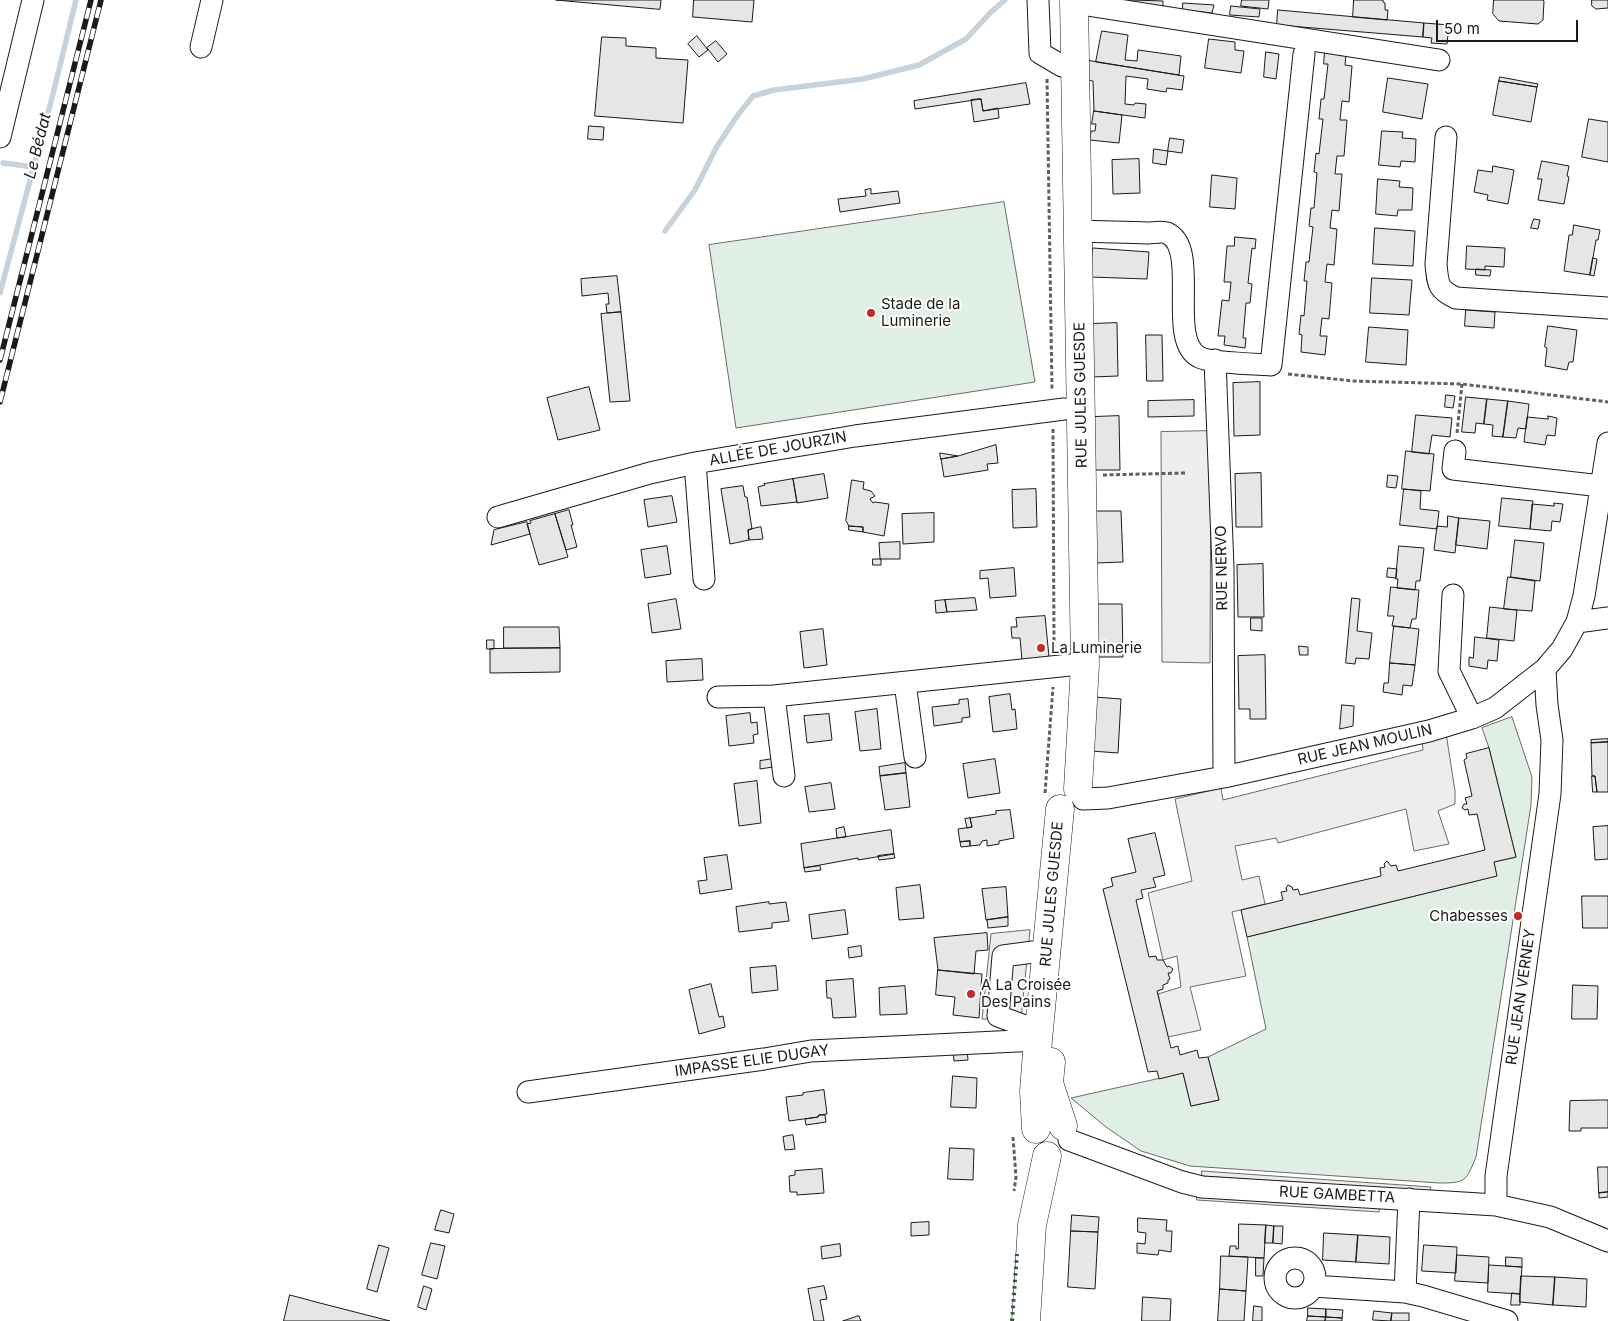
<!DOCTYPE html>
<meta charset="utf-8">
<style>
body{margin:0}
#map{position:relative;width:1608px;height:1321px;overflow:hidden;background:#fff;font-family:Inter,sans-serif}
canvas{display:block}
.scale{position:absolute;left:1436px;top:20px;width:142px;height:22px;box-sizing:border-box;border:2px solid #1a1a1a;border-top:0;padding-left:6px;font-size:15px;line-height:18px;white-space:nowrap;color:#1a1a1a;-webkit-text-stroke:4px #fff;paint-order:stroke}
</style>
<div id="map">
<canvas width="1608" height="1321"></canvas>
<div class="scale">50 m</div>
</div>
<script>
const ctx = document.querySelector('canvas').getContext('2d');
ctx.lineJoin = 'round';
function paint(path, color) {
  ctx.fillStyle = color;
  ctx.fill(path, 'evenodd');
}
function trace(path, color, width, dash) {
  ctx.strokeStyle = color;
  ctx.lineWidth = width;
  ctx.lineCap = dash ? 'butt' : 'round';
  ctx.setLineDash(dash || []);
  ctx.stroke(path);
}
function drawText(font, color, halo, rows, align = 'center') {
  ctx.font = font + ' Inter,sans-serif';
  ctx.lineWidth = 4;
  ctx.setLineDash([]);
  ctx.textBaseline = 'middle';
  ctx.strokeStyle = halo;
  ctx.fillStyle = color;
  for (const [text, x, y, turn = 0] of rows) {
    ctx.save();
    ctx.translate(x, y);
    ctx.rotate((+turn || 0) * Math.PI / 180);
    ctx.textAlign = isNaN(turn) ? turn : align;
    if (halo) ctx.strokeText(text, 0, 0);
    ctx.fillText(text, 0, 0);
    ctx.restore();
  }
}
const green = new Path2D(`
 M1004,202L1035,382L736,428L709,245Z
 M1512,717L1532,777L1531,805L1476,1157C1466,1181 1466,1183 1439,1183L1190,1166L1141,1151L1106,1127L1071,1098L1183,1073L1191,1106L1219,1100L1208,1057L1266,1029L1247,937L1496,876L1494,862L1516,857L1489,748L1482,728Z`);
paint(green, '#e0efe3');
trace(green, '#6a6a6a', 1);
const parking = new Path2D(`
 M1211,431L1210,663L1162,662L1161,432Z
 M1446,733L1455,791V804L1438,811L1449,844L1414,851L1406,809L1278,843L1276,838L1235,846L1242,880L1259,876L1265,904L1232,912L1246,976L1190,987L1201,1030L1168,1037L1158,994L1181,987L1177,956L1163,960L1148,893L1192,881L1175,799L1221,788L1223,800L1423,750L1422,739Z
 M1030,930L1021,1019H982L991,934Z
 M1202,1171L1431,1187L1430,1193L1202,1176Z
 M1197,1195L1380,1208L1379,1212L1197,1200Z`);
paint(parking, '#ededed');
trace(parking, '#6a6a6a', 1);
trace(new Path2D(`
 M3,163L34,167
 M665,231L695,190L716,148L737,116L753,96L774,90L863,79L919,65L966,39L990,13L1005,0
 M0,293L52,98L76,0`), '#c6d2dc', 5.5);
const building = new Path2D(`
 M556,0H661L660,9Z
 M694,0H754L752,22L693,17Z
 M1132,0L1163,1V10L1131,8Z
 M1242,0H1269L1268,9L1241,6Z
 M1354,0H1383V2L1385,3V10H1388L1387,20L1353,17Z
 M1494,0H1543L1544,1L1543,20L1538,24L1499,21L1493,14Z
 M1592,0H1608V8L1596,9L1592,6Z
 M1183,3L1214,5L1212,13L1183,10Z
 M1231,6L1260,9L1259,17L1230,15Z
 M1278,10L1424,23L1423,37L1277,25Z
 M1424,23L1449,25L1447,44L1431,43L1432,38L1423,37Z
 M1102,31L1128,35L1125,60L1137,61L1138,50L1181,56L1179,75L1096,62Z
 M697,36L708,50L699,57L688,44Z
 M602,37L626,38V46L656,48V58L688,60L683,123L595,116Z
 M1209,39L1235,42V50L1244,51L1241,73L1205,68Z
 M716,41L727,54L718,62L707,48Z
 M1325,51L1346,55L1345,65L1352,66L1349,102L1342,101L1340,120H1347L1344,156H1337L1335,174H1342L1339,211L1332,210L1330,228L1337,229L1334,265L1327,264L1325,282L1332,283L1329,319L1322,318L1320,336H1327L1325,355L1301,352L1302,335L1299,334L1301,315L1304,316L1307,281H1304L1306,262H1309L1313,227L1309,226L1311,208H1314L1317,173L1314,172L1316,153L1319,154L1323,119H1319L1321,99H1324L1328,64H1324Z
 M1266,52L1279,54L1276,79L1264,77Z
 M1086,60L1184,76L1182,90L1167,88L1166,92L1147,89L1148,79L1126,76L1125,104L1134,105L1135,103L1146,104L1145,118L1094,111L1093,81L1086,80Z
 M1500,77L1538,84L1537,87L1499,81Z
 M1388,78L1428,84L1422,119L1383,112Z
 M1499,81L1537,87L1531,122L1493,115Z
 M1026,83L1030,104L983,111L981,99L915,109L914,101Z
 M981,99L983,111L998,108L999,118L974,122L971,100Z
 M1094,111L1122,115L1119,143L1090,140L1091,131H1095L1096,124H1092Z
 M1589,119L1608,122V162L1582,157Z
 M589,126L604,127L603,140L588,139Z
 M1382,131L1403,132L1402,138L1416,139L1415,162L1401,161L1400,167L1379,165Z
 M1170,138L1184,140L1182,153L1168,151Z
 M1154,149L1168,151L1166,165L1153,163Z
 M1139,159L1140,193L1113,194L1112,160Z
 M1542,161L1569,166L1567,176L1569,177L1564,204L1538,200L1542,179H1538Z
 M1493,166L1514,170L1508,204L1487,200L1488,195L1474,192L1478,170L1492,172Z
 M1212,175L1237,178L1235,209L1210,207Z
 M1378,179L1400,181L1399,187L1413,188L1412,210H1398L1397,216L1376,214Z
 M871,189V194L898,191L900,203L840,212L838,199L866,196L865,190Z
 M1534,219L1540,220L1538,229L1531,228Z
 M1574,225L1600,230L1598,240H1596L1590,275L1564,271L1569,235H1572Z
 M1375,228L1415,231L1413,266L1373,264Z
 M1235,237L1256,239L1255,249L1252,248L1248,283L1252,284L1250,303H1246L1243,338H1246L1245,348L1224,345L1225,336H1218L1222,300L1229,301L1231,282H1224L1227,246H1234Z
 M1467,246L1505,248L1504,267L1485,266V270L1466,269Z
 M1093,248L1149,252L1147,279L1090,277Z
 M1593,258L1597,259L1594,276L1590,275Z
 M1476,269L1491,270L1490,276L1476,275Z
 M617,276L621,312L607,313L606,304H609L608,293L582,296L581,279Z
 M1372,278L1412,280L1409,315L1370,313Z
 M1466,310L1495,312L1494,328L1465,326Z
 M621,312L630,401L610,402L601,314Z
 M1117,323L1118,376L1092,377L1091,324Z
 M1548,326L1577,330L1573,362H1569L1567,370L1545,366L1547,348L1545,347Z
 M1369,327L1408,330L1406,365L1366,362Z
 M1146,335H1162L1163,381H1147Z
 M1260,382V435L1234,436L1233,383Z
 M589,387L600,430L558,440L547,398Z
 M1446,395L1455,396L1453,408L1445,407Z
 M1466,397L1487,399L1484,424L1476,423L1475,433L1462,432Z
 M1487,399L1508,401L1503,437L1492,436L1493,425L1484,424Z
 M1194,400V416L1148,417V401Z
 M1508,401L1529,404L1526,429L1518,428L1516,438L1503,437Z
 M1416,415L1452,418L1450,437L1432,435L1429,454L1412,452Z
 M1119,416L1120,470H1094L1093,417Z
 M1548,416L1557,418L1555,436L1547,435L1545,445L1524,442L1527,417L1548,419Z
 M996,445L998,463L987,464L988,470L944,477L941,459L958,456Z
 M1406,451L1434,454L1430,491L1402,489Z
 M940,453L958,456L941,459Z
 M1261,473L1262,527H1236L1235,474Z
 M824,474L828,498L797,503L793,479Z
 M1388,475L1398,476L1396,488L1387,487Z
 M793,479L797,502L761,506L758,487L765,485L764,484Z
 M852,480L864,482L863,489L871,491L875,496L870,499L873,503L875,502L889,504L884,536L863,532V527L849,526L846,521Z
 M743,486L745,497H747L752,529L748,530L749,540L730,544L721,489Z
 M1036,489L1037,527L1013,528L1012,490Z
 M1404,489L1421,491L1420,509L1439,511L1437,529L1400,525Z
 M672,496L677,522L648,527L644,500Z
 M1502,498L1533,501L1530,529L1499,526Z
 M1554,503L1563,504L1560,522L1552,521L1551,531L1530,529L1532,504L1554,506Z
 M569,510L573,525H571L577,547L566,550L555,514Z
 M1095,511H1121L1123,562L1096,563Z
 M934,513V542L903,544L902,514Z
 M555,514L568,557L539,565L527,524L531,523L530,521Z
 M1448,516L1459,518L1455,553L1434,550L1437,526L1447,527Z
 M1459,518L1490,521L1487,549L1456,545Z
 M527,522L530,534L491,545L494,530Z
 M849,526L863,527V532L849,530Z
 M761,527L763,539L749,540L748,530Z
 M1515,540L1544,543L1540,581L1511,577Z
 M900,542V559H880L879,543Z
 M667,546L671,574L645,578L641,550Z
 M1399,546L1424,548L1420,581H1416L1415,590L1397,588L1398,579H1396Z
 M873,559H881V565H873Z
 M1263,564L1264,617H1238L1237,565Z
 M1014,568L1016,596L990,598L988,578L980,579V571Z
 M1388,568L1397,569L1396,578L1387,577Z
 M1508,577L1535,581L1532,611L1504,609Z
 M1391,587L1419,590L1416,619H1412L1410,628L1392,626L1394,616H1388Z
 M975,598L977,610L947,612L945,600Z
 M1352,598L1360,599L1357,631L1372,633L1369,659L1356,658L1355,664L1346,663Z
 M676,599L681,629L652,633L648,604Z
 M945,600L947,612L936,613L935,601Z
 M1096,604H1122L1123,657H1096Z
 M1490,607L1517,610L1514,641L1487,638Z
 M1045,616L1049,657L1022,660L1020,638H1012L1011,627H1017L1016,618Z
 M1251,618H1262V631L1251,630Z
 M1394,626L1419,629L1415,665L1390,663Z
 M504,627H559L560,648H504Z
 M823,629L827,665L804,668L800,632Z
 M1475,637L1499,640L1497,661L1488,660L1487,669L1469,666V657L1473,658Z
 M487,640H494V649H487Z
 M1299,646L1308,647V655H1300Z
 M560,648V672L490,673V649Z
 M1265,655L1266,719H1250V709H1239L1238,656Z
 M702,659L703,680L667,682L666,661Z
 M1390,663L1415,665L1412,686L1403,685L1402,695L1383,692L1384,683H1388Z
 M1010,694L1012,710L1015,709L1017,729L993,732L989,697Z
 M1095,697L1121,699L1118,753L1091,751Z
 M968,699L970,717L962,718V722L934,726L932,707L959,704V700Z
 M1342,705L1354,706L1353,726L1340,729Z
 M877,709L881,749L860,751L855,712Z
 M750,713L751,723L757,722L758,734L753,735L754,743L729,746L726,716Z
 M829,714L832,740L807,743L804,716Z
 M1608,739V742L1591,743V740Z
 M1608,742V792H1597L1595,776H1592L1591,743Z
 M1489,748L1516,857L1494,862L1497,876L1247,937L1241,910L1283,900L1281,892L1287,891L1286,888L1288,885L1292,887L1293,890L1298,889L1300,895L1381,876L1380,868L1385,867L1384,864L1387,861L1391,866L1396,865L1398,871L1485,850L1477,814L1469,815L1468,809L1465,810L1462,808L1464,804H1467L1465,798L1472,796L1464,760L1467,758L1466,754Z
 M773,759V767L760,769V761Z
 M995,759L1000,793L968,798L963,764Z
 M905,763L906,773L880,776L879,767Z
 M906,773L910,807L885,810L880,776Z
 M1592,776H1595L1597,792H1593Z
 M757,781L761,823L739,826L734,784Z
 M831,783L835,809L809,812L805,787Z
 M1010,810L1014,838L999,841V844L987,846V840L982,841L980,845L970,846V841L960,842L958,829L972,827L970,818L996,814V811Z
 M970,818L972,827L967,828L965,819Z
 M1608,826V859L1595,860L1593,827Z
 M844,827L846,837L837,838L836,829Z
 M891,830L894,854L858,860V858L804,868L801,844Z
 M1155,833L1165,875L1153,878L1156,887L1141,890L1143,898L1136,900L1149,957L1156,956L1157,960H1163L1167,967L1169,966L1173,969L1171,973H1168L1170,979L1168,980V983L1163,985V989L1157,991L1171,1048L1178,1046L1180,1055L1197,1050L1199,1058L1208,1057L1219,1100L1191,1106L1183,1073L1159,1079L1157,1071L1148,1072L1103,889L1113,886L1111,878L1136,872L1128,839Z
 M970,841V846L961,847L960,842Z
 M894,854L895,858L879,860L878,856Z
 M727,855L732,889L700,894L698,881L707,880L704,858Z
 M820,866L821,870L805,872L804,868Z
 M920,885L924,918L899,920L896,888Z
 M1006,887L1008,917L986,920L982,889Z
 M1582,896H1608V928H1583Z
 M769,902V904L786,902L789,921L772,923V928L739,932L736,907Z
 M845,910L848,934L812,939L809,915Z
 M1008,917V926L988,928L987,920Z
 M987,933L988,950L976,951L974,974L938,970L934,938Z
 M861,946L862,956L849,958L848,948Z
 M776,966L778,990L752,993L750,968Z
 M938,970L982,974L979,1018L953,1015L955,997L936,995Z
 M853,979L856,1017L833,1018L831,998H827L826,981Z
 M711,984L719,1017L723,1016L725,1027L699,1034L689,990Z
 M1573,985L1598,986L1597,1019H1572Z
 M905,986L907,1014L880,1015L879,988Z
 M967,1049L968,1060L954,1061L953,1051Z
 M953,1076L977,1078L976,1108L951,1107Z
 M824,1090L827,1114L819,1115L818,1117L789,1121L786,1097L803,1095V1093Z
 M1601,1100H1608V1128H1581V1131H1569L1570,1101Z
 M819,1115H825L826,1122L806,1125L805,1119L818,1117Z
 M793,1135L795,1149L785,1150L783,1137Z
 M950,1148L974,1149L973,1180L948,1179Z
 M1598,1167H1608V1192L1599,1193Z
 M822,1169L824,1193L797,1195V1192H790L789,1176L795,1175V1171Z
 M1608,1192V1197L1599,1198V1193Z
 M441,1210L454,1214L449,1233L435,1230Z
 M1072,1215L1099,1217L1098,1232L1071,1231Z
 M1138,1218L1167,1220L1166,1231H1172L1171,1252L1159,1250L1158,1255L1137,1253V1243L1145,1244L1146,1233L1138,1232Z
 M929,1222V1235L911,1236V1223Z
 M1239,1224L1266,1225L1264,1258L1229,1256L1230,1246H1236V1249H1238Z
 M1266,1225L1274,1226L1273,1243H1265Z
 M1274,1226H1283L1282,1244L1273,1243Z
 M1071,1231L1098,1232L1095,1289L1068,1287Z
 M1324,1233L1358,1235L1356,1262L1323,1260Z
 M1358,1235L1390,1237L1389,1264L1356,1262Z
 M431,1243L445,1246L437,1279L422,1275Z
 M840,1244L841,1256L822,1259L821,1247Z
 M379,1245L389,1248L377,1292L367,1289Z
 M1424,1245L1457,1247L1456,1273L1422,1271Z
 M1457,1255L1489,1257L1488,1283L1455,1281Z
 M1221,1256L1248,1257L1246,1291L1220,1289Z
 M1506,1257L1522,1258V1267L1506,1266Z
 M1256,1258H1264L1263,1276H1256Z
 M1489,1265L1522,1267L1520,1294L1488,1292Z
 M1521,1276L1555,1277L1553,1305L1520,1302Z
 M1555,1277L1587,1279L1586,1307L1553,1305Z
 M424,1286L432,1289L426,1310L418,1307Z
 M824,1286L827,1299L820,1300L824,1321H814L808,1289Z
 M1220,1289L1246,1291L1244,1321H1218Z
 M1512,1293L1520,1294V1305H1511Z
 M290,1295L316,1302L390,1321H284Z
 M1143,1297L1171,1299L1170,1321H1142Z
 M1254,1306L1262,1307V1321H1253Z
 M1308,1308L1326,1309V1317L1308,1316Z
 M1326,1309L1343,1310L1342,1318L1326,1317Z
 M1374,1311L1392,1313L1391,1321L1373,1320Z
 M1392,1313H1409V1321H1391Z
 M859,1316L861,1321H843Z
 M1308,1316L1326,1317L1325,1321H1307Z
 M1326,1317L1342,1318V1321H1325Z`);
paint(building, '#e6e6e6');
trace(building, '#1a1a1a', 1);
const minor = new Path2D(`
 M1038,0L1040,53L1062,66
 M1074,3L1439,60
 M201,47L212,0
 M0,137L33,0
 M1446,137L1436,264C1438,284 1437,289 1456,298L1608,308
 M1079,231C1102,232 1125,232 1148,233C1153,233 1162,231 1167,233C1201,248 1166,340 1199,357C1209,363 1257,364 1271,365L1304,54
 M1215,360L1223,568L1224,777
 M1455,451L1453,469L1601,486
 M695,463L704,579
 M498,517L650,473L695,463L855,436L1064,409
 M1453,595L1449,671L1472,718
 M1577,622L1608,618
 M905,683L915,757
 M774,696L784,776
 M718,697L774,696L1070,665
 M1083,799L1108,798L1224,777L1429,731L1472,718L1495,708L1545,669L1562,649L1577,622L1584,596L1608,443
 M1039,1027L1025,1026L998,1016L1003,956L1033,952H1047
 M528,1092L764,1059L811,1051L1038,1040
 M1069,1140L1182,1182L1202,1187L1496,1205L1550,1217L1608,1241
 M1409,1199L1405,1292L1423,1296L1507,1321
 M1496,1205V1176L1550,794L1552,740L1547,705L1545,669
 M1275 1278a20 20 0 1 1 40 0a20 20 0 1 1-40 0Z
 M1313,1286L1405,1292`);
const major = new Path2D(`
 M1074,0L1085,665L1078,789
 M1051,1062L1049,1083L1063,1126
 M1036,1129L1034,1091L1038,1040L1060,809
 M1026,1321L1032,1225L1047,1156`);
trace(minor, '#1a1a1a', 23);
trace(major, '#1a1a1a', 29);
trace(new Path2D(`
 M1047,79L1052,390
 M1288,374L1353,381L1462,384L1608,402
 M1053,429L1054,648
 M1457,433L1462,384
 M1103,475L1185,473
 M1045,793L1053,687
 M1013,1137L1016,1177L1014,1191`), '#5f5f5f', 3, [4, 2.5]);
trace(minor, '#fff', 21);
trace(major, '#fff', 28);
const rail = new Path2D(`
 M0,360L91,0
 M0,402L101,0`);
trace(rail, '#1a1a1a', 5.5);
trace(rail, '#fff', 4, [11]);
trace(new Path2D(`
 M1012,1321L1017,1254`), '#2b5a34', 4, [2.5, 4]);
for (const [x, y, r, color] of [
 [871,313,5,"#c62828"],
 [1041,648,5,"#c62828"],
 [1518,916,5,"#c62828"],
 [971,994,5,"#c62828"]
]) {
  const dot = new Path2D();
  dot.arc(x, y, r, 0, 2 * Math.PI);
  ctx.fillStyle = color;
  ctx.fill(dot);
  trace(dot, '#fff', 2);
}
drawText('15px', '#1a1a1a', '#fff', [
 ["Stade de la",881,304],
 ["Luminerie",881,321],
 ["La Luminerie",1051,648],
 ["Chabesses",1508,916,"right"],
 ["A La Croisée",981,985],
 ["Des Pains",981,1002]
], 'left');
drawText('15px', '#1a1a1a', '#fff', [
 ["RUE JULES GUESDE",1081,395,-91],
 ["ALLÉE DE JOURZIN",778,449,-10],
 ["RUE NERVO",1222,568,-91],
 ["RUE JEAN MOULIN",1365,745,-13],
 ["RUE JULES GUESDE",1052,894,-85],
 ["RUE JEAN VERNEY",1521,997,-82],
 ["IMPASSE ELIE DUGAY",752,1061,-8],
 ["RUE GAMBETTA",1337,1195,3]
]);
drawText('italic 16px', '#1a1a1a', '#fff', [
 ["Le Bédat",38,146,-76]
]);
</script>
